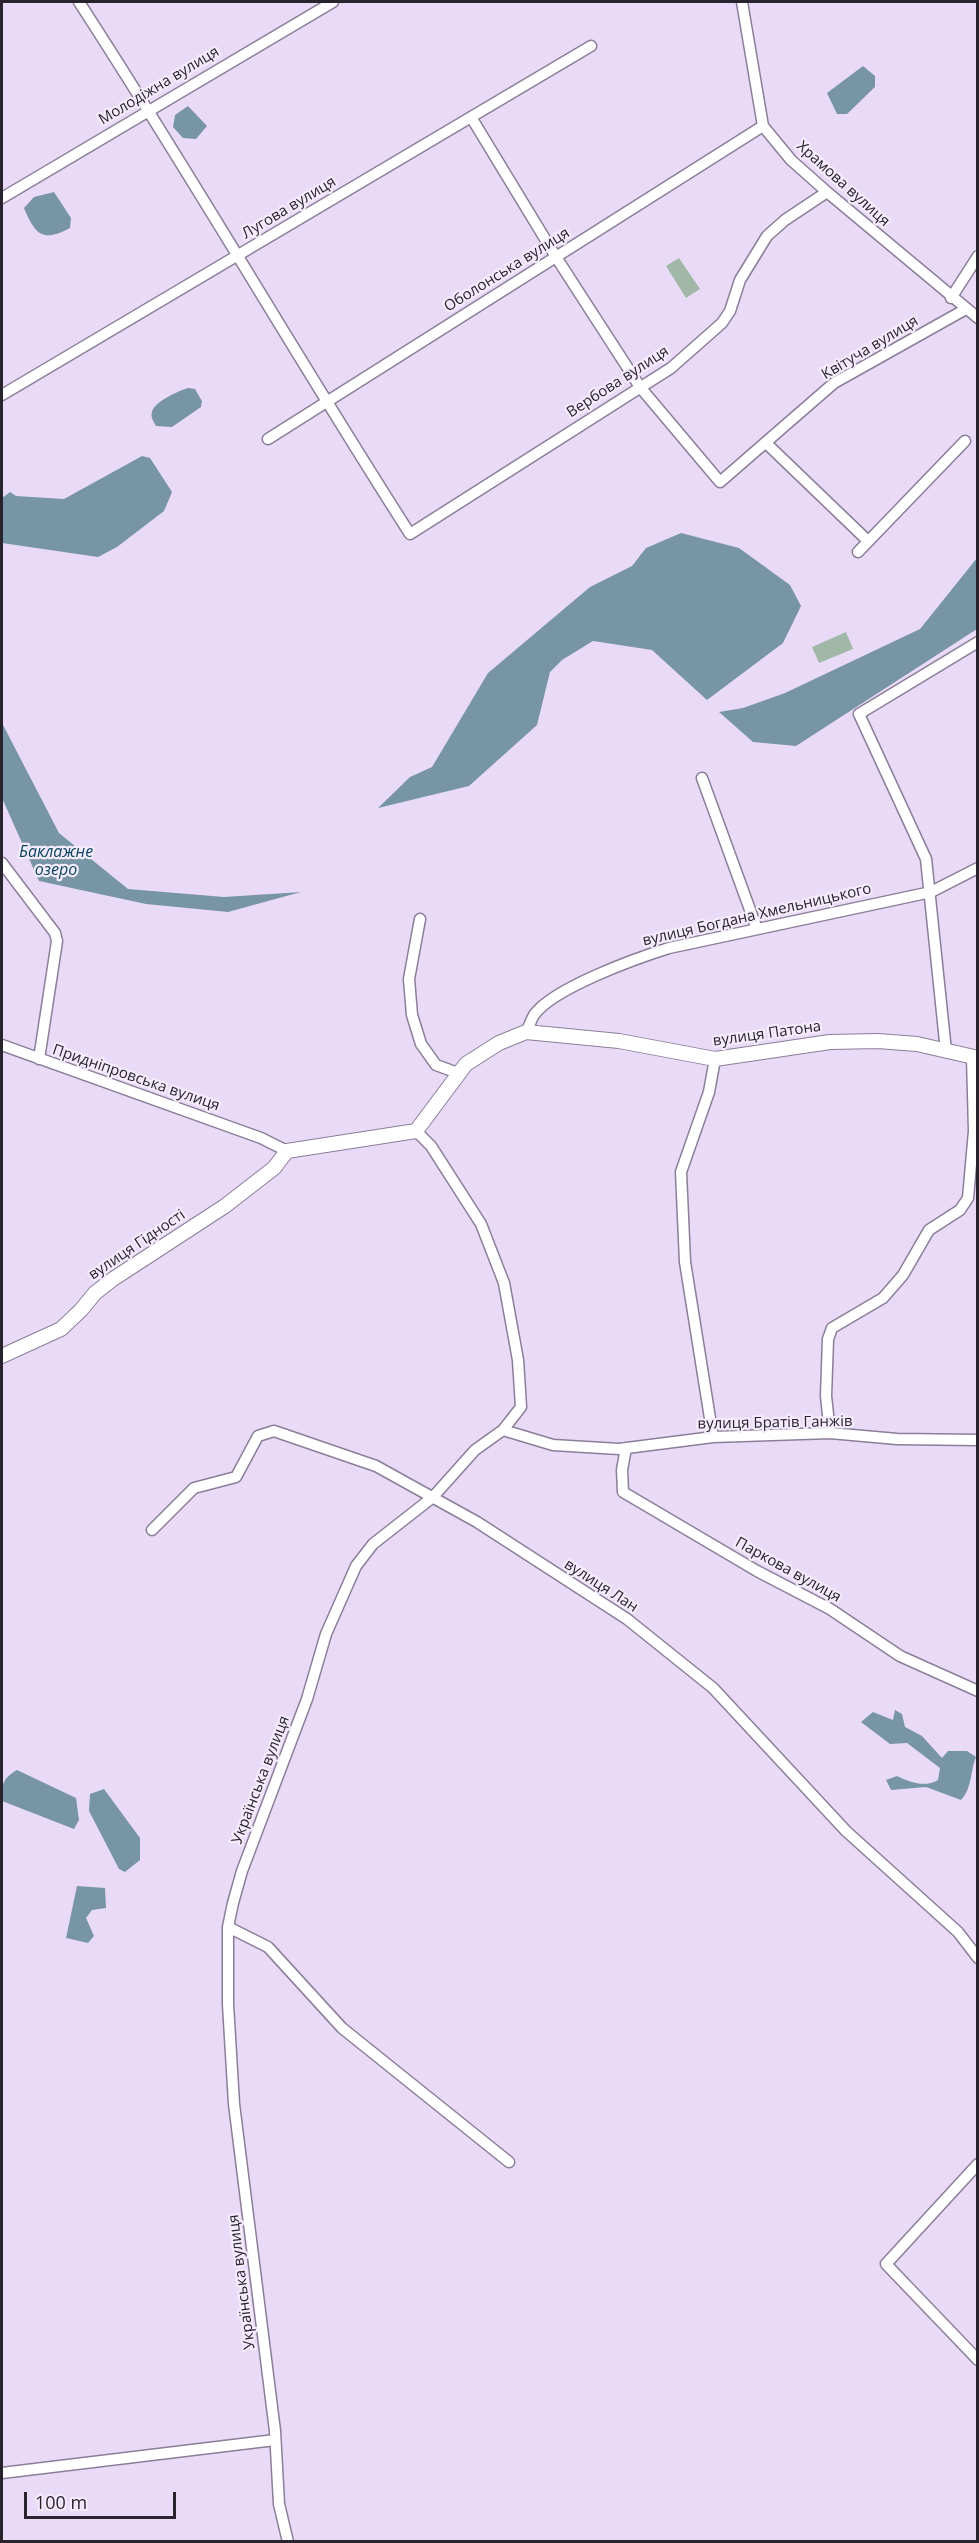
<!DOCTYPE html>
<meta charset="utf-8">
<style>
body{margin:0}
#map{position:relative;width:979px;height:2543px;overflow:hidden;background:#e9dbf8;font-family:"Open Sans",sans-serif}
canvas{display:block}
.frame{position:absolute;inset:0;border:3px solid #29232e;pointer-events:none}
.scale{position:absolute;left:24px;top:2492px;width:152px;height:27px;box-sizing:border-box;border:3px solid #29232e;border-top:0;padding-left:8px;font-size:18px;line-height:21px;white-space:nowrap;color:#29232e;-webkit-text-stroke:4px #f4ebfd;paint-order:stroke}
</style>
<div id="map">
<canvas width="979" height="2543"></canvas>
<div class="frame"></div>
<div class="scale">100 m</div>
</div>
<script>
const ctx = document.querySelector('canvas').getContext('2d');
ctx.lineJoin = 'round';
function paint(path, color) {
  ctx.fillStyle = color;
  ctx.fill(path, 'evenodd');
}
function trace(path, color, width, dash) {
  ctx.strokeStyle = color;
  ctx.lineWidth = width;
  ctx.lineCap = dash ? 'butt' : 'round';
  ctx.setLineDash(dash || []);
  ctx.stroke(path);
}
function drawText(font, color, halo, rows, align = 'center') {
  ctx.font = font + ' "Open Sans",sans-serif';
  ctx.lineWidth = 4.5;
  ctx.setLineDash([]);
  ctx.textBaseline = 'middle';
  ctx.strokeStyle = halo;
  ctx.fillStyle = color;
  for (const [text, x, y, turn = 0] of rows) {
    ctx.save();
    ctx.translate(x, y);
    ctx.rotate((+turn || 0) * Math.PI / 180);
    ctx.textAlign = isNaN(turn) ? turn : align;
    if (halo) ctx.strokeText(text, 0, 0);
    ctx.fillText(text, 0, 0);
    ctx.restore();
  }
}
paint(new Path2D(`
 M679,258L700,289L686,298L666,266Z
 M846,632L853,649L819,663L812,647Z`), '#a1b7a7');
paint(new Path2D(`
 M863,66L875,76V87L847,114H837L827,93Z
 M188,106L207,126L196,139L183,138L173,127L175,115Z
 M54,192L71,218L70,228C42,243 35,234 24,208L34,197Z
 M188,388L195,389L202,401L201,407L172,427L156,426C154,422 150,417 152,412C154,402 178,391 188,388Z
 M142,456L150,458L172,492L164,511L117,547L98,557L2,543V498L10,492L16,496L64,499Z
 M681,533L739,548L790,585L801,606L783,643L707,700L652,650L593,641L562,660L550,672L537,725L469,786L378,808L410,777L432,767L488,673L590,587L632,566L646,548Z
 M977,558V629L796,746L753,742L719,712L743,708L785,693L920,629Z
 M2,723L59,833L128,889L224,897L301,892L228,912L146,904L39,881L2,798Z
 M895,1710L902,1714L905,1727L922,1736L942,1758L948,1751H967L976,1757C970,1772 972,1789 961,1800L926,1787L891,1790L886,1780L897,1776C910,1782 925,1788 938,1780L940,1768L907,1743L890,1744L861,1722L873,1712L893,1720Z
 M17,1770L76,1798L79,1820L74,1829L2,1801C1,1785 3,1778 17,1770Z
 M104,1789L140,1838V1860L125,1872L119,1869L89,1811L90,1794Z
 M77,1886L105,1888L106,1908L92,1910L86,1918L94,1936L88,1943L66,1938Z`), '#7895a6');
const minor = new Path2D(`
 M79,2C193,177 297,358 410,534L671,368L722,323L730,311L740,280L767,236L785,220L827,192
 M742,2L763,126L791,160L827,192L978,318
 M471,117L556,257L640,387L720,482L834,383L966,309
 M2,198L333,2
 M951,298L978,256
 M2,395L591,46
 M268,439L763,126
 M766,443L868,541
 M858,552L965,441
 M702,778L757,929
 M2,863L55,933L57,941L39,1059
 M420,919L409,979L412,1015L421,1044L436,1065L458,1073
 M526,1032C529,1027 531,1020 534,1015C553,988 637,958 669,948L931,892L978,868
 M2,1045L261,1138L287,1151
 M946,1051L926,859L859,714L978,642
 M503,1430L553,1445L619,1449L713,1437L830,1433L897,1439L978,1440
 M830,1433L826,1396L828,1339L832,1328L883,1298L903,1275L929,1230L960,1210L968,1198L974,1131L972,1057
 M713,1437L685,1262L681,1172L709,1092L715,1059
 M626,1448L622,1470L623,1492L757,1571L830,1609L900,1656L978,1691
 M152,1530L194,1488L236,1477L258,1436L274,1431L376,1466L477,1522L627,1619L713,1688L846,1831L958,1932L978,1958
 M228,1927L268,1947L342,2028L509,2162
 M978,2164L886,2264L978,2360
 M2,2473L275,2440
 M288,2542L279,2504L275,2431L234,2104L228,2004V1927L233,1903L242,1871L307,1699L326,1634L356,1566L373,1544L433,1497L475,1450L503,1430L521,1407L518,1360L504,1283L481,1224L431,1146L416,1131`);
const tertiary = new Path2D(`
 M2,1356L61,1329L81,1310L95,1293L113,1279L225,1206L274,1168L287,1151L416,1131L466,1064L499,1043L526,1032L619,1041L715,1059L830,1042L878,1041L917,1044L978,1058`);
trace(minor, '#8b7e98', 13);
trace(tertiary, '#8b7e98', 16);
trace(minor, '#fff', 10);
trace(tertiary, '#fff', 14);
drawText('15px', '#29232e', '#f4ebfd', [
 ["Молодіжна вулиця",159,86,-31],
 ["Храмова вулиця",843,184,42],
 ["Лугова вулиця",289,208,-31],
 ["Оболонська вулиця",507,270,-32],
 ["Квітуча вулиця",870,348,-31],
 ["Вербова вулиця",618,382,-33],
 ["вулиця Богдана Хмельницького",757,915,-13],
 ["вулиця Патона",767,1034,-8],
 ["Придніпровська вулиця",136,1078,19],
 ["вулиця Гідності",137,1245,-34],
 ["вулиця Братів Ганжів",775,1423,-1],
 ["Паркова вулиця",788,1570,29],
 ["вулиця Лан",601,1586,33],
 ["Українська вулиця",261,1780,-69],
 ["Українська вулиця",242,2282,-97]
]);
drawText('italic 16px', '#08455e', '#f4ebfd', [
 ["Баклажне",56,852],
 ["озеро",56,870]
]);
</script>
